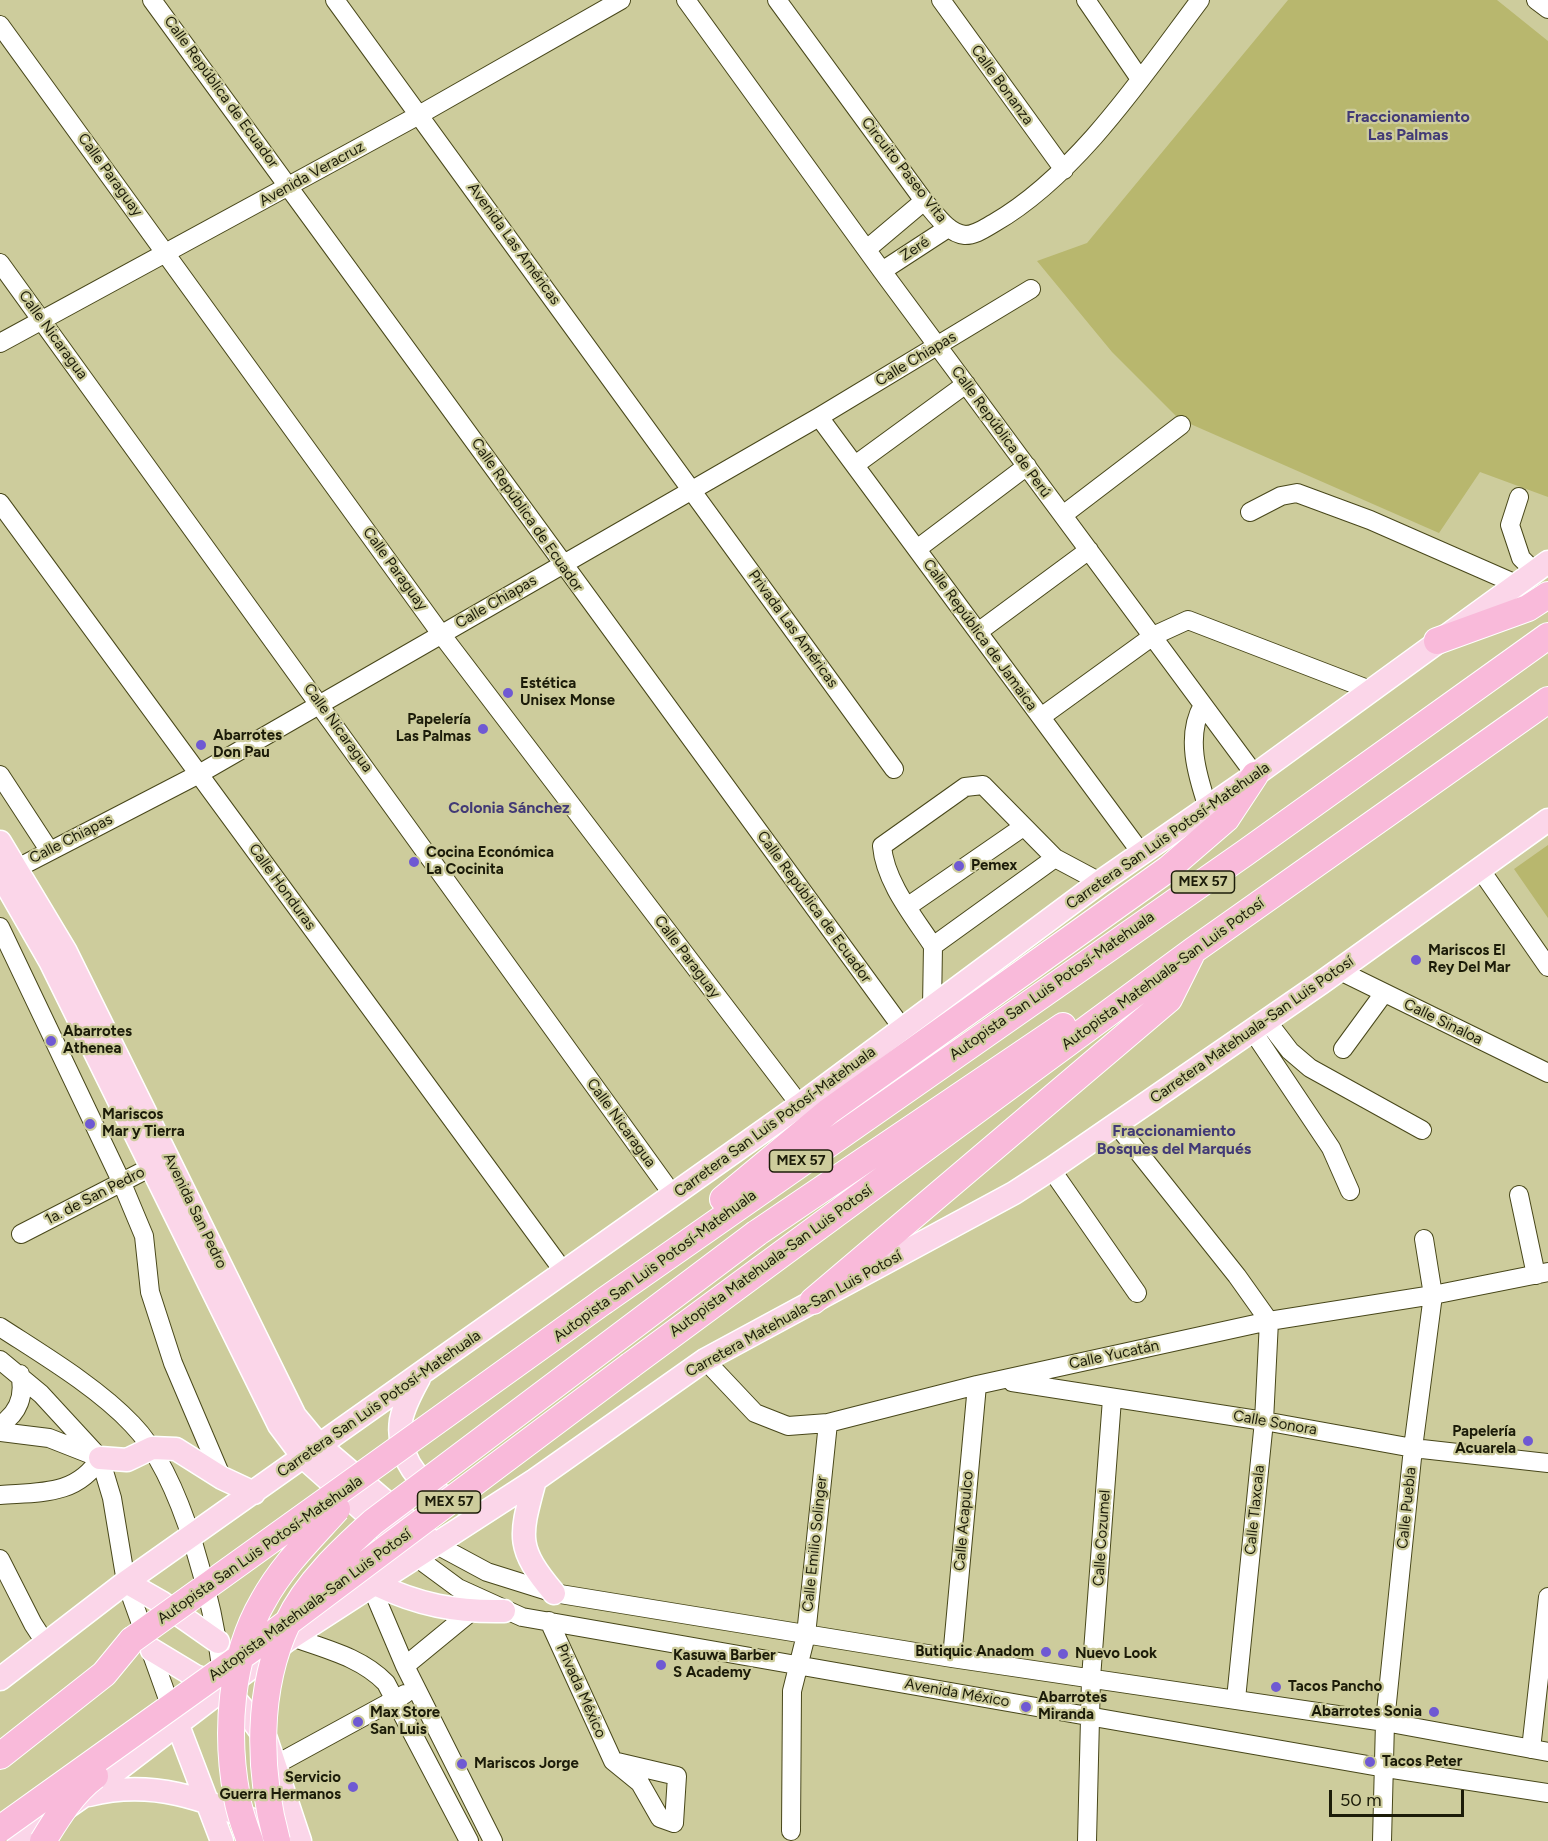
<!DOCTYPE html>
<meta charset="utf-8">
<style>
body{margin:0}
#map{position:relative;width:1548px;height:1841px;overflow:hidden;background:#cdcc9c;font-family:Figtree,sans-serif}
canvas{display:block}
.scale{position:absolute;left:1329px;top:1790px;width:135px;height:27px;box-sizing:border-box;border:3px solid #1c1c09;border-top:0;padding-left:8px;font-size:18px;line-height:21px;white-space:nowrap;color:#1c1c09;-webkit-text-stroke:4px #cdcc9c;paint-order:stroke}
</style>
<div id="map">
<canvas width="1548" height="1841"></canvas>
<div class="scale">50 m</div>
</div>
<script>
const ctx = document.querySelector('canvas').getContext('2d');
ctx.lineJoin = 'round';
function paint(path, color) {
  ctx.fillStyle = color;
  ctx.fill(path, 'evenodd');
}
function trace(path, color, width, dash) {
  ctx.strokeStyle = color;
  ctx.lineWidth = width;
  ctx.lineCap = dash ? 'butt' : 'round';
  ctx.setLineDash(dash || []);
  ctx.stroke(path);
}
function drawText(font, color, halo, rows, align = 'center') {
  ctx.font = font + ' Figtree,sans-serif';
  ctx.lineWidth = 4.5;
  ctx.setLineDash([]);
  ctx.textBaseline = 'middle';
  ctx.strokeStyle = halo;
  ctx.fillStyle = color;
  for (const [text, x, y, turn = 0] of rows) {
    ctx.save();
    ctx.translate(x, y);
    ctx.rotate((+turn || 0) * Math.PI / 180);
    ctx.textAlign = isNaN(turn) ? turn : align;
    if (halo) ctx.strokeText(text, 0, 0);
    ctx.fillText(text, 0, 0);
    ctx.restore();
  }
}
paint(new Path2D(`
 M1288,0H1497L1548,41V497L1480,472L1439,533L1179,419L1112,352L1037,261L1087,243Z
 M1548,845V918L1514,869Z`), '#b8b76e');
const minor = new Path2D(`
 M152,0L903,1029
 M335,0L894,769
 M686,0L882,271L1255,775
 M777,0L924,201C935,213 947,233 965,235C976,235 985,228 994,223C1077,175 1143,76 1200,0
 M941,0L1064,170
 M1086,0L1140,79
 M1536,0L1548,9
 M0,25L441,634L800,1105
 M867,249L924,201
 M0,263L673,1195
 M882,271L948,228
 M0,343L419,115L621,0
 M819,417L1142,854
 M855,465L966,384
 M1519,497L1510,525L1521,558L1534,571
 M0,503L564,1272
 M1250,512L1281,496L1297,493L1370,520L1516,584
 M1063,515L1181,425
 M917,549L1027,466
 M978,632L1089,550
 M1203,705C1185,736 1197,775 1208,808
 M1041,717L1153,636L1188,620L1370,690
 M0,775L49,850
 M1480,869L1548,967
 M4,875L199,774L819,417L1031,289
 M907,907L1023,827
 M0,927L121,1181L144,1236L150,1292L173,1363L222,1478
 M933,946C914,917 885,882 882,846L965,787L983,785L1055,858
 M1338,970L1548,1073
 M932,1007L933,946L1055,858L1100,882
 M1267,1021L1290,1051L1310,1068L1422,1130
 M1252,1030L1331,1148L1350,1191
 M1343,1049L1384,993
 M1116,1124L1237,1276L1269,1321L1264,1421L1236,1699
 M1051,1169L1137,1293
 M1519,1195L1536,1275
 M21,1234L163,1161
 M0,1327C43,1355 97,1387 132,1424C184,1477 214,1607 223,1680
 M0,1360L41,1394L100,1458L112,1498L126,1582L174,1716
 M705,1360L755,1413L788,1426L828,1423L977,1385L1269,1321L1433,1295L1548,1272
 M1012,1382L1264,1421L1413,1448L1548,1463
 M0,1425C19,1413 25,1395 20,1374
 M0,1432L49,1438L100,1458C77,1496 39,1492 0,1495
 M435,1544L487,1572L554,1593L952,1658L1385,1722L1548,1752
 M416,1557L458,1588L522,1617L1385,1768L1548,1793
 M0,1559L33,1624L46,1644
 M371,1586L405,1666L493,1841
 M549,1621L613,1761L640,1783L660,1818L674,1823L677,1776L613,1761
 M292,1637C325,1649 361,1657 386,1683L469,1841
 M952,1658L977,1385
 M405,1666L472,1611
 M1531,1749L1548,1597
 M275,1765L405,1694
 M791,1831L792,1691L806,1635L828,1423
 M1087,1841L1091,1678L1112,1399
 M1382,1841L1385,1722L1413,1448L1433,1295L1424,1239`);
const major = new Path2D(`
 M0,842L66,952L295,1416L319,1445L427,1537
 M0,874L50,961L279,1425L303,1457L410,1552
 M419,1378C412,1391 404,1405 401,1420C395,1461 427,1497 465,1503
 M100,1458L127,1460L152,1448L176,1449L222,1478L254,1493
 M535,1480C520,1536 515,1547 554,1593
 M126,1582L161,1602L218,1642
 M375,1584C419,1605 455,1612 504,1611
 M152,1650L195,1676L224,1686L250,1717L266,1739L300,1841
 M0,1679L126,1582L800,1105L1100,882L1255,775L1548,562
 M177,1723L222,1841
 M89,1795C163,1776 219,1807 287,1834
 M19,1841L82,1797L286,1641L535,1480L705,1360L1014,1193L1051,1169L1321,983L1548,820`);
const highway = new Path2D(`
 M1437,641L1528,608L1548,595
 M723,1199L829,1111L1168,869L1226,819L1255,775
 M757,1233L1063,1026
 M604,1301L1245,853L1548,636
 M813,1301L1169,999L1191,955
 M631,1365L1194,950L1548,700
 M0,1756L104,1674L132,1640`);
trace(minor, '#48471a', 20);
trace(major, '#fff', 25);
trace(highway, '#fff', 28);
trace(minor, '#fff', 18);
trace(major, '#fbd6e9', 22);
trace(highway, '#f9bada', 26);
const highwayBridge = new Path2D(`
 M132,1640L604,1301
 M0,1829L267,1638L631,1365
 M43,1841C57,1818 73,1792 95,1776
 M250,1841C245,1827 239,1812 237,1797C225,1733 230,1658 263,1601C282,1566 311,1538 337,1509
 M277,1841C258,1771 256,1689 288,1622C306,1583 342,1550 373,1522L757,1233`);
trace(highwayBridge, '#fff', 28, []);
trace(highwayBridge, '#f9bada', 26);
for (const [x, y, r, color] of [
 [508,693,6,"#6f59d3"],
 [483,729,6,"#6f59d3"],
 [201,745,6,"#6f59d3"],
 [414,862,6,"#6f59d3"],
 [959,866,6,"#6f59d3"],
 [1416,960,6,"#6f59d3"],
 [51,1041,6,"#6f59d3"],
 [90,1124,6,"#6f59d3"],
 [1528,1441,6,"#6f59d3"],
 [1046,1652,6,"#6f59d3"],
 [1063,1654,6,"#6f59d3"],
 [661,1665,6,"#6f59d3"],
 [1276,1687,6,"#6f59d3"],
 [1026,1707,6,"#6f59d3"],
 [1434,1712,6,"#6f59d3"],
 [358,1722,6,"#6f59d3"],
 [1370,1762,6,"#6f59d3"],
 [462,1764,6,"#6f59d3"],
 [353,1787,6,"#6f59d3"]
]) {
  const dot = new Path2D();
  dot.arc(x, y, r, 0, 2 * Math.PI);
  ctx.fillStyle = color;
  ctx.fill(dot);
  trace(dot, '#cdcc9c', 2);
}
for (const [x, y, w] of [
 [1203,882,63],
 [801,1161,63],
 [449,1502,63]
]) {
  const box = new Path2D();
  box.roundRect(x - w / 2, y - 11, w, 22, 4.5);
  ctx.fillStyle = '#cdcc9c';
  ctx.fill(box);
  trace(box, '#1c1c09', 1.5);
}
drawText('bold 14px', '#1c1c09', null, [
 ["MEX 57",1203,882],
 ["MEX 57",801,1161],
 ["MEX 57",449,1502]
]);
drawText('15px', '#1c1c09', '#cdcc9c', [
 ["Calle Bonanza",1002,85,54],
 ["Calle República de Ecuador",221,92,54],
 ["Circuito Paseo Vita",904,170,52],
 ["Avenida Veracruz",312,174,-29],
 ["Calle Paraguay",110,175,54],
 ["Avenida Las Américas",514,244,54],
 ["Zeré",915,249,-34],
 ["Calle Nicaragua",53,335,54],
 ["Calle Chiapas",916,359,-31],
 ["Calle República de Perú",1001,432,54],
 ["Calle República de Ecuador",527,515,55],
 ["Calle Paraguay",395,569,54],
 ["Calle Chiapas",496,602,-30],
 ["Privada Las Américas",793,629,54],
 ["Calle República de Jamaica",980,635,54],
 ["Calle Nicaragua",338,728,54],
 ["Carretera San Luis Potosí-Matehuala",1168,836,-35],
 ["Calle Chiapas",71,839,-27],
 ["Calle Honduras",282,887,54],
 ["Calle República de Ecuador",814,907,54],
 ["Calle Paraguay",687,957,53],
 ["Autopista Matehuala-San Luis Potosí",1163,974,-36],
 ["Autopista San Luis Potosí-Matehuala",1052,986,-35],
 ["Calle Sinaloa",1443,1022,26],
 ["Carretera Matehuala-San Luis Potosí",1252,1030,-35],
 ["Carretera San Luis Potosí-Matehuala",775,1122,-36],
 ["Calle Nicaragua",621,1123,54],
 ["1a. de San Pedro",95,1196,-27],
 ["Avenida San Pedro",195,1211,64],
 ["Autopista Matehuala-San Luis Potosí",771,1261,-36],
 ["Autopista San Luis Potosí-Matehuala",655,1266,-36],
 ["Carretera Matehuala-San Luis Potosí",794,1314,-29],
 ["Calle Yucatán",1114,1355,-12],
 ["Carretera San Luis Potosí-Matehuala",379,1404,-35],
 ["Calle Sonora",1275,1423,10],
 ["Calle Puebla",1407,1508,-84],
 ["Calle Tlaxcala",1255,1510,-84],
 ["Calle Acapulco",964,1521,-85],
 ["Calle Cozumel",1102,1538,-86],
 ["Calle Emilio Solinger",815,1544,-84],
 ["Autopista San Luis Potosí-Matehuala",260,1550,-35],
 ["Autopista Matehuala-San Luis Potosí",310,1605,-36],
 ["Privada México",581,1691,66],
 ["Avenida México",957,1693,10]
]);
drawText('bold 15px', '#1c1c09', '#cdcc9c', [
 ["Estética",520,684],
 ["Unisex Monse",520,701],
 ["Papelería",471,720,"right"],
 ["Las Palmas",471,737,"right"],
 ["Abarrotes",213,736],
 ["Don Pau",213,753],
 ["Cocina Económica",426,853],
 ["La Cocinita",426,870],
 ["Pemex",971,866],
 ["Mariscos El",1428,951],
 ["Rey Del Mar",1428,968],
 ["Abarrotes",63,1032],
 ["Athenea",63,1049],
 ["Mariscos",102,1115],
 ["Mar y Tierra",102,1132],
 ["Papelería",1516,1432,"right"],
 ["Acuarela",1516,1449,"right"],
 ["Butiquic Anadom",1034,1652,"right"],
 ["Nuevo Look",1075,1654],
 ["Kasuwa Barber",673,1656],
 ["S Academy",673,1673],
 ["Tacos Pancho",1288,1687],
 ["Abarrotes",1038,1698],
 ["Miranda",1038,1715],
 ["Abarrotes Sonia",1422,1712,"right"],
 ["Max Store",370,1713],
 ["San Luis",370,1730],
 ["Tacos Peter",1382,1762],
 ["Mariscos Jorge",474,1764],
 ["Servicio",341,1778,"right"],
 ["Guerra Hermanos",341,1795,"right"]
], 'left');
drawText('bold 16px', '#423a76', '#cdcc9c', [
 ["Fraccionamiento",1408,117],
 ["Las Palmas",1408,135],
 ["Colonia Sánchez",509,808],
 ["Fraccionamiento",1174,1131],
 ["Bosques del Marqués",1174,1149]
]);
</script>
